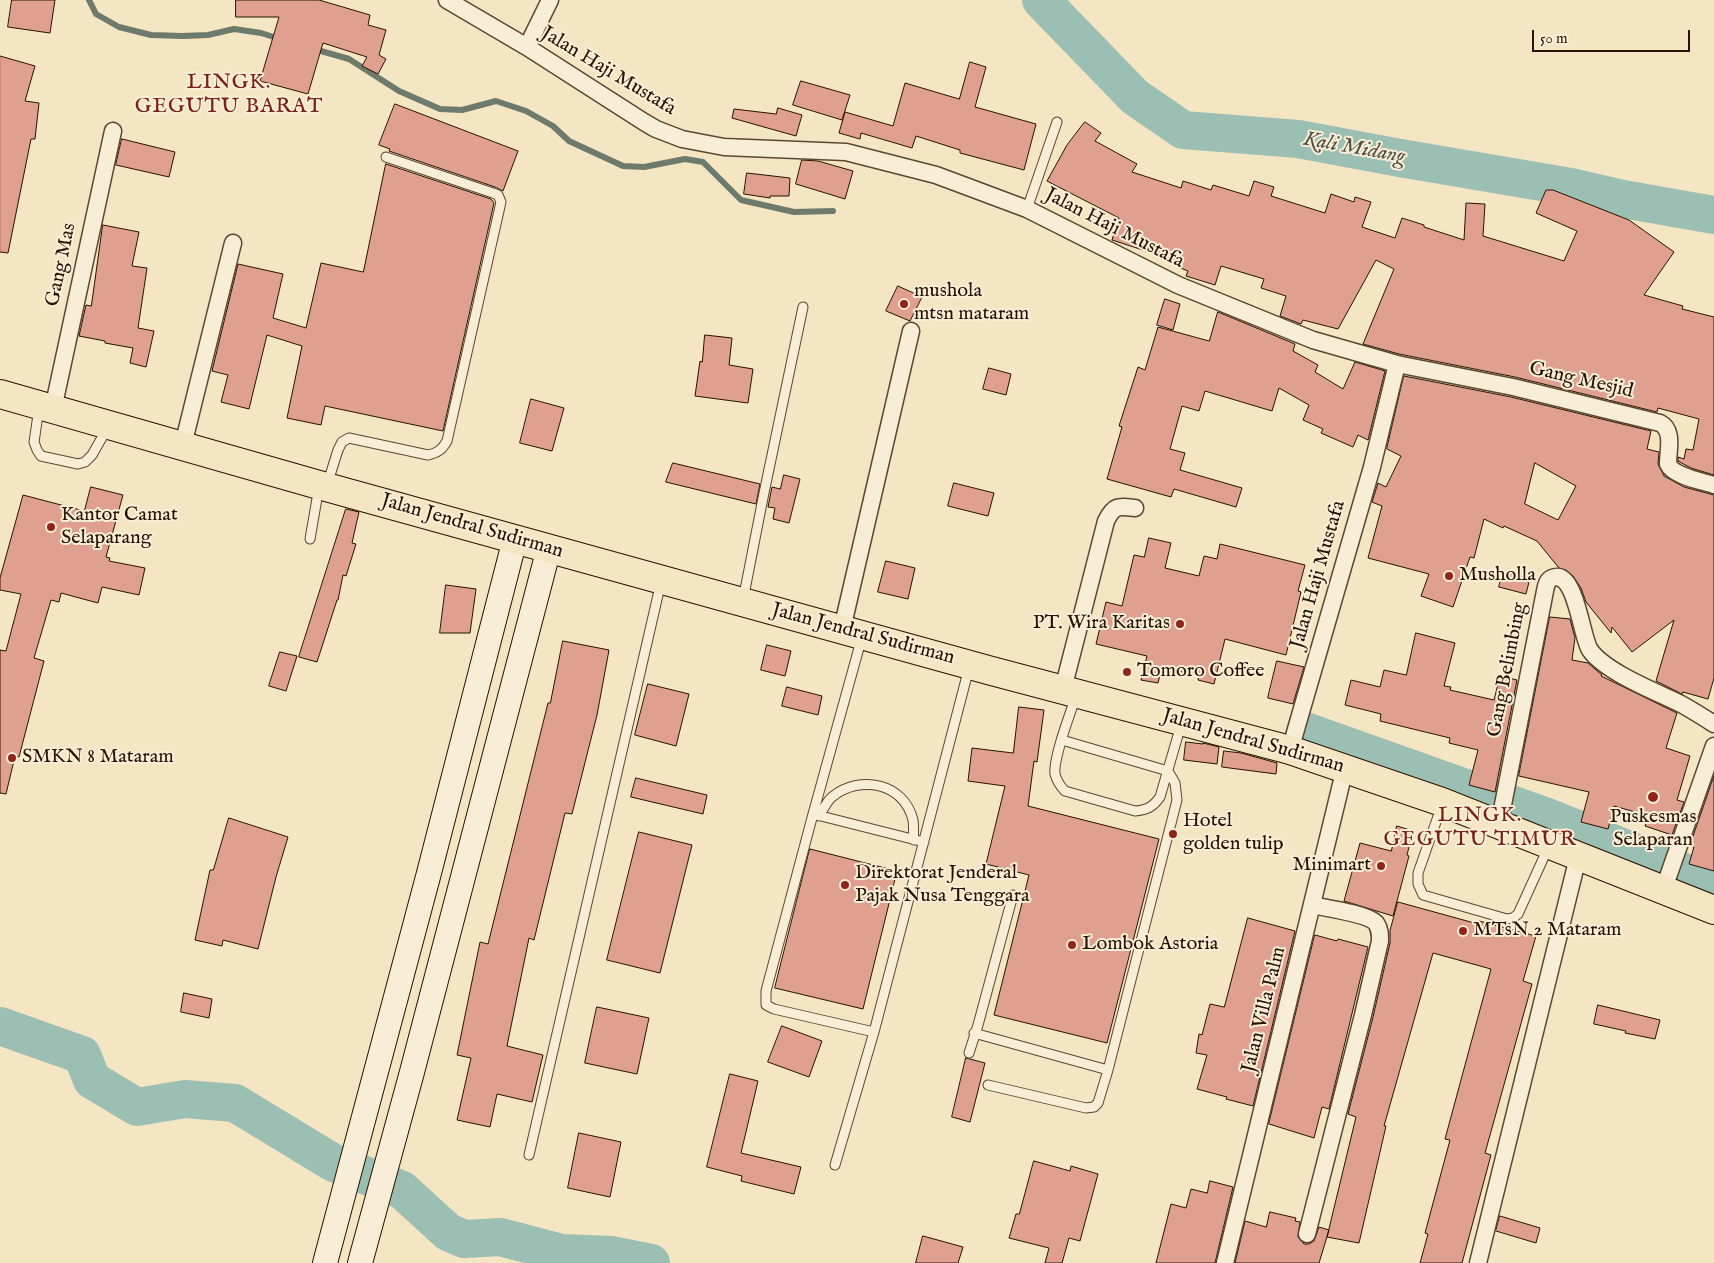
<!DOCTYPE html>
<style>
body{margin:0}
#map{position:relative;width:1714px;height:1263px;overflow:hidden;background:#f4e5c3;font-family:"IM FELL English",serif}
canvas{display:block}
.scale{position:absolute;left:1532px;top:30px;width:158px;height:22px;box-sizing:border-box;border:2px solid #271201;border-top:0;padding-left:6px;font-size:15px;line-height:18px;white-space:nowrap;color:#271201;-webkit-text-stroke:4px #f8eed8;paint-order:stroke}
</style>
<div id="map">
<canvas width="1714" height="1263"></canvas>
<div class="scale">50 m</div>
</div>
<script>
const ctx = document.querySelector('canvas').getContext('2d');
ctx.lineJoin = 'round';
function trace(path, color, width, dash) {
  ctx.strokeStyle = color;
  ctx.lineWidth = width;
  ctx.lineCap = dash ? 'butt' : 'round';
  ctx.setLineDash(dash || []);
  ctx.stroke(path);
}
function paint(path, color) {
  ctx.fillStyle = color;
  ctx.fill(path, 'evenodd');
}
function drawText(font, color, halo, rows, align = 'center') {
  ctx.font = font + ' "IM FELL English",serif';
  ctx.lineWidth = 4;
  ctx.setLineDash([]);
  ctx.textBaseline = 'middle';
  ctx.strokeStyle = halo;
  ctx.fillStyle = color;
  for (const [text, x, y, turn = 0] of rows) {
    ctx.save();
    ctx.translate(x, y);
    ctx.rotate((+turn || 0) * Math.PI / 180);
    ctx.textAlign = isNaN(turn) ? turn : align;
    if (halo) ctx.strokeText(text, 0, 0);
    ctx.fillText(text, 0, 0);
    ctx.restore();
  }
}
trace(new Path2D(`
 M89,0L96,14L119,27L151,35L182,36L208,35L234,29L261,33L280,39
 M314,49L349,59L399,91L440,109L462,110L496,101L526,111L553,126L569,141L623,166L644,167L685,159L703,162L741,200L794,212L833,211`), '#6d7a6c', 6);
trace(new Path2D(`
 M1041,0L1135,97L1183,130L1298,139L1400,158L1571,187L1623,199L1714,215
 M1305,731L1547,817L1714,884
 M0,1026L82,1055L92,1080L137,1107L185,1099L235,1103L332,1162L402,1190L448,1232L464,1239L500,1237L561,1253L611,1255L651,1263`), '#9cbfb3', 38);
const building = new Path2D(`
 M12,0H55L50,33L8,27Z
 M236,0H319L370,15L368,25L386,30L379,55L386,59L378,74L362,66L367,57L323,43L308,94L260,81L279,17H236Z
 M0,56L35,66L25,101L39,103L35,139H31L8,253L0,252Z
 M970,62L986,67L975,107L1036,124L1024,170L960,153V150L916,136L912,148L861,133L860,139L839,133L845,112L893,126L905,83L959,99Z
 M801,81L850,95L842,120L793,105Z
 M395,104L518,151L503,191L495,187L389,151L390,149L379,145Z
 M778,108L802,115L796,136L732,118L734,109L776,114Z
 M1085,122L1101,133L1095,141L1137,164L1132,172L1181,188L1183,181L1211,190L1213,185L1249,196L1254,181L1274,187L1271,196L1325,213L1331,194L1354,202L1355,197L1371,202L1362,227L1395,238L1402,218L1424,225V227L1464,240L1466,203L1485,204L1483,236L1564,261L1577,231L1536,213L1546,190H1553L1629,220L1674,252L1644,295L1683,306L1682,309L1714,317V475L1691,468L1678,461V457L1684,459L1686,449L1693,450L1699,419L1658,408L1657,412L1515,377L1399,354L1363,344L1394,269L1376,260L1338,329L1303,320L1301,324L1280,316L1286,296L1261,288L1264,279L1221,266L1215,285L1186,276L1188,271L1178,267L1180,262L1112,240L1119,218L1047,181L1067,145Z
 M122,139L175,152L169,177L116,165Z
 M802,160L818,161L853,171L845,199L796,184Z
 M386,164L491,199L494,203L443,431L325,406L321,425L287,418L302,346L267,335L249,409L221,402L228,375L212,371L238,264L283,274L273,318L306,328L321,263L363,272Z
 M747,173L790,178L789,196H770V198L744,194Z
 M103,225L139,232L132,266L147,268L138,328L154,331L146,367L130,363L133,348L105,343V341L79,336L86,305L91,306Z
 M898,286L922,297L910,321L886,311Z
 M1165,299L1180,304L1173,330L1157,325Z
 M1218,312L1295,344L1293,351L1318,365L1315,372L1343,389L1355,362L1385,371L1368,440L1358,435L1353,447L1321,433L1323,429L1303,420L1309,405L1279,388L1272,411L1205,391L1199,411L1182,406L1170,449L1185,453L1180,470L1242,488L1236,507L1174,489L1171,497L1107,479L1122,427L1119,426L1138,367L1145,370L1158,327L1209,341Z
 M705,335L732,338L729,365L753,369L748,403L695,396L700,361L702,362Z
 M989,368L1011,374L1006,395L983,389Z
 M1404,376L1511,397L1651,431L1647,449L1659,452L1658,464L1664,476L1684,487L1714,495V678L1708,699L1683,692L1682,694L1656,681L1674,620L1632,652L1612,627L1611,633L1586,602L1581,588L1573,576L1566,570L1559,568L1537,541L1504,526L1503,528L1484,519L1474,558L1470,557L1453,607L1421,596L1429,574L1368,558L1382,506L1372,502L1378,483L1386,487L1401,456L1387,449ZM1535,463L1576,486L1558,520L1525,504Z
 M531,399L564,408L552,451L520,443Z
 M673,463L760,484L756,504L666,482Z
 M784,475L800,479L789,523L773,519L775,508L768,507L772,487L780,489Z
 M954,483L994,493L988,516L948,506Z
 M91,487L123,495L106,557L110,558L109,561L145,568L139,595L102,587L98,603L61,593L59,602L51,600L34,658L44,661L19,757L15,756L6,794L0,793V650L6,651L21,594L0,590V578L23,495L84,511Z
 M346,509L359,512L352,543L356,544L346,576L343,575L338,600H337L317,662L299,657Z
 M1149,538L1171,543L1165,568L1199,576L1204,556L1217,559L1220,544L1305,565L1298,591L1301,592L1286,655L1225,639L1214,684L1198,680L1199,676L1162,667L1158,683L1141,680L1147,656L1096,644L1106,602L1122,606L1134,555L1144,557Z
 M886,561L915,568L908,599L878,592Z
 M1503,572L1530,578L1526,594L1499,587Z
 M446,585L476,589L470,633H440Z
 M1550,617L1570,619L1575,638L1572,660L1588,663L1602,675L1601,676L1677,713L1666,748L1690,756L1677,800L1684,802L1672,835L1645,826L1649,816L1614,806L1608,829L1581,822L1589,792L1519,776Z
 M1416,633L1455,643L1444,686L1451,687L1450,690L1494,700L1500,676L1517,680L1495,792L1469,785L1478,750L1449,743L1450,738L1380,721L1381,714L1345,705L1351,680L1380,687L1384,670L1406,675Z
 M563,641L609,650L597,715L572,814L565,813L534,940L529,938L507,1046L543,1055L532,1102L497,1094L490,1127L457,1120L471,1058L457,1055L480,942L488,944L548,703H550Z
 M767,645L791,651L785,676L761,670Z
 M280,652L297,656L286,691L269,686Z
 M1277,661L1304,667L1293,704L1268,698Z
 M648,684L689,694L676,746L635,735Z
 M787,687L822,696L818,715L782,706Z
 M1019,707L1044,710L1037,762L1034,761L1028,806L1159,839L1107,1043L994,1015L1029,875L986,864L1005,786L968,781L972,748L1013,753Z
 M1186,742L1203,744V743L1219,747L1217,764L1184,760Z
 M1224,751L1241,753L1277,763L1276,774L1222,767Z
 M1714,776V871L1689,864L1694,847L1690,846L1691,842Z
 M636,778L707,795L703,814L631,797Z
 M229,818L288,837L276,877L258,949L223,940L222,946L195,940L210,870H213Z
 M1397,826L1413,831L1407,855L1409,856L1393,916L1344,901L1360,843L1391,851Z
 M639,832L692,845L660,973L607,960Z
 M810,849L897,871L863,1009L775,988Z
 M1398,902L1478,924L1479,921L1536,936L1523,981L1532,984L1485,1153L1491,1155L1462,1263H1420L1428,1234L1425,1233L1450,1140L1445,1139L1491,969L1433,953L1384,1126H1386L1359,1243L1327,1237L1356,1117L1348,1114L1373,1017L1390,943V931Z
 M1248,918L1295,931L1253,1106L1226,1099L1227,1097L1197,1089L1207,1055L1196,1053L1199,1034L1202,1035L1210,1004L1224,1007Z
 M1315,935L1337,941L1338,939L1368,947L1329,1109L1322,1107L1314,1138L1269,1124Z
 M184,993L212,999L209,1018L181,1012Z
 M1598,1005L1660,1020L1655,1039L1625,1033L1626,1031L1594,1024Z
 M597,1007L649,1018L637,1074L585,1063Z
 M782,1026L822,1041L809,1077L768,1062Z
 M966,1058L985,1063L970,1122L952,1117Z
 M730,1074L758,1081L741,1153L801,1167L794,1194L741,1181L742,1176L707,1167Z
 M579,1133L621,1142L610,1197L568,1188Z
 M1034,1161L1070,1171L1071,1166L1098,1174L1080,1241L1069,1238L1062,1263H1045L1049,1248L1009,1238L1016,1214H1019Z
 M1210,1181L1233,1187L1215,1263H1156L1171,1204L1186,1208L1191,1189L1207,1193Z
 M1270,1212L1296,1218L1295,1221L1300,1222L1298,1237L1304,1244H1309L1314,1241L1319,1227L1329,1230L1319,1263H1235L1245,1221L1266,1227Z
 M1500,1216L1540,1228L1536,1243L1496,1231Z
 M923,1236L963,1247L958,1263H916Z`);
paint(building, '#e0a090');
trace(building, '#271201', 1);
const service = new Path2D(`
 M1027,209L1057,122
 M39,408L34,442L37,450L41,456L78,464L85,462L92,455L108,427
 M327,485L338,450L342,442L349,438L428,455C437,453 442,450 447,441L501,202L498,195L493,193L386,157
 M310,539L319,487
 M743,600L764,493L803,307
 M862,637L813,814L924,842
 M1076,696C1070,714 1053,758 1055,774C1057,782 1060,786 1065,791L1135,811C1147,810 1153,807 1160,797L1181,725
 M1442,805L1418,873V884L1423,895L1507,919L1513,918L1518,914L1548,848
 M813,814L766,991V1005L774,1009L874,1032L969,668
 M819,816C823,810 827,801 832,797C860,774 904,783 913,820C914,826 913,834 914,840
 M974,1033L1108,1070
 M969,1053L978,1025L1013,895
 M988,1085L1086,1108L1094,1107L1098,1103L1108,1070L1177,800L1175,783L1168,771L1062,740
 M529,1155L661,582
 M835,1165L874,1032`);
const minor = new Path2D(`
 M447,0L527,47L644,122L656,129L682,139L724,147L846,152L936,175L1027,209L1178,285L1313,340L1397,364L1513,387L1660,423C1674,430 1668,450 1668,464C1673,476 1701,481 1714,485
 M527,47L550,0
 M53,409L113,131
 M183,445L233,243
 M842,629L911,331
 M1063,689L1106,521C1114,505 1118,506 1135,508
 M1290,750L1372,467L1397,364
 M1499,825L1545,591C1546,586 1547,580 1552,578C1576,568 1581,637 1590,650C1605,672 1657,692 1681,704C1692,710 1703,717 1714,724
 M1663,891L1714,746
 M1307,1234L1363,1015L1380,941C1380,934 1380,929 1376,923C1368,914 1326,908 1312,905
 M1225,1263L1345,768
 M1478,1263L1578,857`);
const secondary = new Path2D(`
 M325,1263L429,873L515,539
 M360,1263L412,1072L549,548`);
const trunk = new Path2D(`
 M0,394L319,485L988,670L1290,750L1442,802L1714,910`);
trace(service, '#5a4732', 11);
trace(minor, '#5a4732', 19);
trace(secondary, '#271201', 26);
trace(trunk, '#271201', 30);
trace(service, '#f8eed8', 9);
trace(minor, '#f8eed8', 16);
trace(secondary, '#f8eed8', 24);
trace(trunk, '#f4e5c3', 28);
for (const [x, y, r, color] of [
 [904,304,5,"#8f2418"],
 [51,527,5,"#8f2418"],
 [1449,576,5,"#8f2418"],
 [1180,624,5,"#8f2418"],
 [1127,672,5,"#8f2418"],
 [12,758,5,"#8f2418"],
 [1653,797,6,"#8f2418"],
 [1173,834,5,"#8f2418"],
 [1381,866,5,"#8f2418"],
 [845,885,5,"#8f2418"],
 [1463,931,5,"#8f2418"],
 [1072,945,5,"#8f2418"]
]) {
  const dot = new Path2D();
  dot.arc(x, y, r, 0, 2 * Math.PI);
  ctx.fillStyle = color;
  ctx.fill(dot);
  trace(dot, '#f8eed8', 2);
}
drawText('20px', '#271201', '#f8eed8', [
 ["Jalan Haji Mustafa",608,72,31],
 ["Jalan Haji Mustafa",1114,229,27],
 ["Gang Mas",62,265,-78],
 ["Gang Mesjid",1581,381,13],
 ["Jalan Jendral Sudirman",472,527,16],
 ["Jalan Haji Mustafa",1319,575,-74],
 ["Jalan Jendral Sudirman",863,635,15],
 ["Gang Belimbing",1508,670,-79],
 ["Jalan Jendral Sudirman",1253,742,16],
 ["Jalan Villa Palm",1265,1010,-76]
]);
drawText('20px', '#271201', '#f8eed8', [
 ["mushola",914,292],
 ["mtsn mataram",914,315],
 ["Kantor Camat",61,516],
 ["Selaparang",61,539],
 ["Musholla",1459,576],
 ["PT. Wira Karitas",1170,624,"right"],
 ["Tomoro Coffee",1137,672],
 ["SMKN 8 Mataram",22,758],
 ["Puskesmas",1653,818,"center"],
 ["Selaparan",1653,841,"center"],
 ["Hotel",1183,822],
 ["golden tulip",1183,845],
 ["Minimart",1371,866,"right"],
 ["Direktorat Jenderal",855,874],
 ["Pajak Nusa Tenggara",855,897],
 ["MTsN 2 Mataram",1473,931],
 ["Lombok Astoria",1082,945]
], 'left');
ctx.letterSpacing = '1px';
drawText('21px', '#7a1f14', '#f8eed8', [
 ["LINGK.",229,84],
 ["GEGUTU BARAT",229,108],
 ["LINGK.",1480,817],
 ["GEGUTU TIMUR",1480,841]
]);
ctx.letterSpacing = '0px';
drawText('italic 21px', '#504f3f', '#f8eed8', [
 ["Kali Midang",1354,149,10]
]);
</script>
